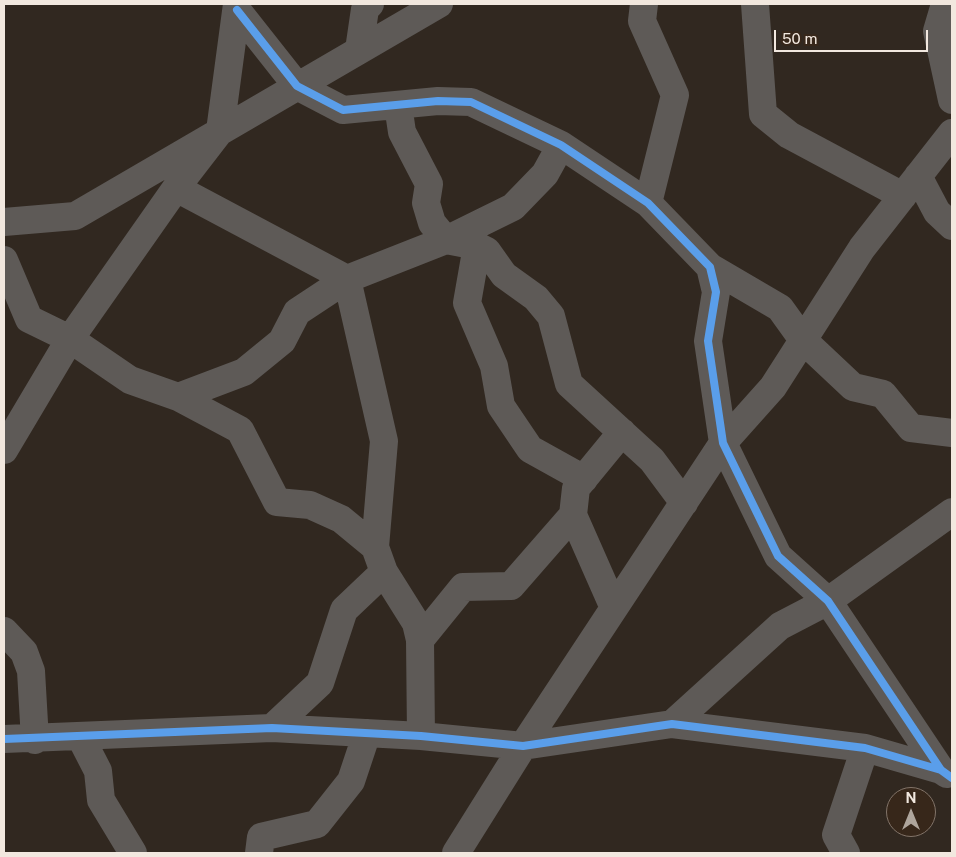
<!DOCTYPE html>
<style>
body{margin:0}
#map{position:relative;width:956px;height:857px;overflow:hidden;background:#312820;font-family:"Public Sans",sans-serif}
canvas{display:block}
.frame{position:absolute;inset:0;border:5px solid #f2e8df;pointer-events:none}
.north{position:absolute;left:886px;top:787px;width:50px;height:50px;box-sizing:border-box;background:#37271a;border:1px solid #827469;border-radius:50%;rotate:0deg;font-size:14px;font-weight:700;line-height:20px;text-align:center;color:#f2e8df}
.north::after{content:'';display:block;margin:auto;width:18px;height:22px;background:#aea59c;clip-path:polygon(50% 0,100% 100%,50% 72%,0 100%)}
.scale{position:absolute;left:774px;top:30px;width:154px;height:22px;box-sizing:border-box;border:2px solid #f2e8df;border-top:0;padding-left:6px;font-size:15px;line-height:18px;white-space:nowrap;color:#f2e8df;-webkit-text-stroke:4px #37271a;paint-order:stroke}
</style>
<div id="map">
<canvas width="956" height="857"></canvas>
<div class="frame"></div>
<div class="north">N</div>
<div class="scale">50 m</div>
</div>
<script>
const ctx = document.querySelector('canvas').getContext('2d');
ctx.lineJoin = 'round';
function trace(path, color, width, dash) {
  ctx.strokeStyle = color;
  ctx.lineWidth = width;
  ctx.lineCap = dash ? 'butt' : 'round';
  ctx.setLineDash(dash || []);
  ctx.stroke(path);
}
trace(new Path2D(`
 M644,4L642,21L675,95L648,203
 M755,4L763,114L789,135L903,196
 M945,4L937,31L952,100
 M237,10L297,86L343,110L438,101L471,102L561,145L648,203L710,267L716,292L708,341L723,443L778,556L828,601L941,770
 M359,50L365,9L370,4
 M398,105L402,132L429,184L426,203L432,223L446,240L477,246L487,251L504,275L536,298L551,316L569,384L652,460L684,503
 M918,176L937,212L952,226
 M176,188L347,279L384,441L375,547L384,572L416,623L420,640L421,736
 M4,222L75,216L439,4
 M477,246L467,303L494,366L501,406L530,449L584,479
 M4,260L29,319L70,339L130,380L178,397L240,430L277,502L310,505L341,519L375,547
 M710,267L780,308L803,340L853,387L883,394L911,428L952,433
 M178,397L244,372L282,341L297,312L347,279L446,240L513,207L545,174L561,145
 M4,450L70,339L176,188L220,131L237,4
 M614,608L573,515L576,488L622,432
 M4,631L24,652L31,671L35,740
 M420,640L463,587L511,586L573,515
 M672,724L780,626L828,601L952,512
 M272,728L320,683L344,610L384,572
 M80,736L98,771L101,800L133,853
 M4,739L272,728L421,736L523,746L672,724L865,748L941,770L947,774
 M259,853L261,837L317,824L351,781L367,733
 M456,853L523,746L723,443L773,387L862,248L952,133
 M846,853L836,835L865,748`), '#5e5a57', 28);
trace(new Path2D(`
 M237,10L297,86L343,110L438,101L471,102L561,145L648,203L710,267L716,292L708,341L723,443L778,556L828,601L941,770
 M4,739L272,728L421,736L523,746L672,724L865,748L941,770L952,778`), '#5a9eea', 8);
</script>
